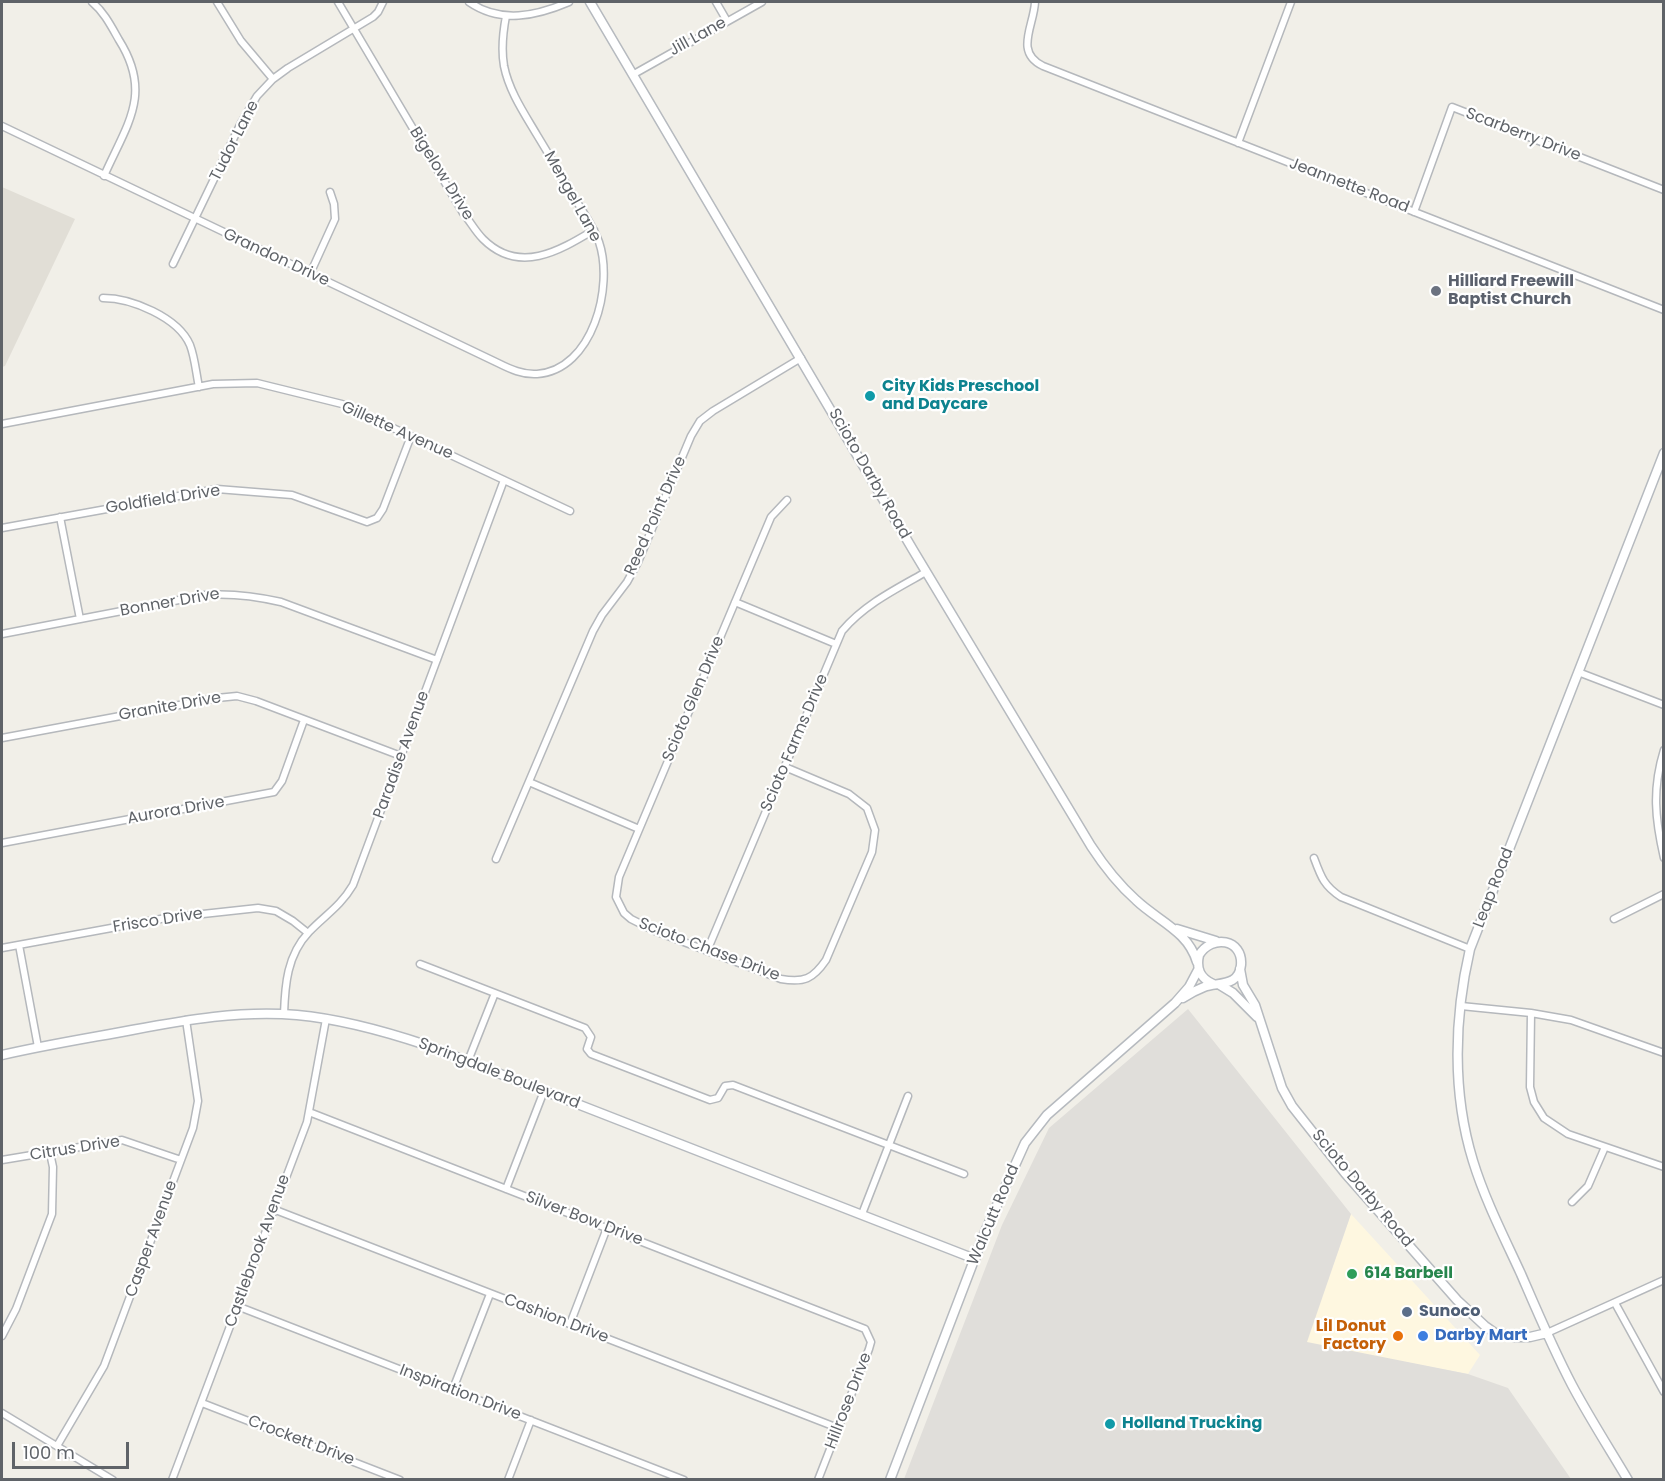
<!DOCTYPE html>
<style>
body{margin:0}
#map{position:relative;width:1665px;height:1481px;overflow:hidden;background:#f1efe8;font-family:Poppins,sans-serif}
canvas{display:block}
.frame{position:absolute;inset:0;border:3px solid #5f6368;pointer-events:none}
.scale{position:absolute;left:12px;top:1442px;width:117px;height:27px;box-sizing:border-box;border:3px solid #5f6368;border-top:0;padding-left:8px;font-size:18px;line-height:21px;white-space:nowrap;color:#5f6368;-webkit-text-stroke:4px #fff;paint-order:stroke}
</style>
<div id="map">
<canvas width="1665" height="1481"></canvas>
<div class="frame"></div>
<div class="scale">100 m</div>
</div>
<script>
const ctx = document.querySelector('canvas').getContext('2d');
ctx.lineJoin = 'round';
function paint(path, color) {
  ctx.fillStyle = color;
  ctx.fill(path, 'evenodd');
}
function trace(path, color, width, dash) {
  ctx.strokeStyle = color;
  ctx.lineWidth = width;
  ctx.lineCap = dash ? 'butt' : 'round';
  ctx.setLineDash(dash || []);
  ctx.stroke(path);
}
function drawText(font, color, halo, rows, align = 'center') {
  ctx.font = font + ' Poppins,sans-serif';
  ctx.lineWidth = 4.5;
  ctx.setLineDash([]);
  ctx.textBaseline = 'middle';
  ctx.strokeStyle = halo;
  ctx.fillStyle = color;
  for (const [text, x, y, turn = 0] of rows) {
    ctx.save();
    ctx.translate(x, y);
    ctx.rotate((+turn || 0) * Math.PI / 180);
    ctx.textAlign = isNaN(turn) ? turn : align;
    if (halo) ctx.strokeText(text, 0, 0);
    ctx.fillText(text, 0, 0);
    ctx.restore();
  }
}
paint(new Path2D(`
 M1351,1214L1480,1355L1468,1374L1306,1343Z`), '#fef7e0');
paint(new Path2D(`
 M1188,1009L1351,1214L1307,1342L1468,1374L1508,1388L1571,1479H904L1002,1225L1049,1128Z`), '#e0deda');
paint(new Path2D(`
 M2,187L75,219L5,366L2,367Z`), '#e1ded6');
const street = new Path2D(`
 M92,2C104,12 111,26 119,40C153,94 127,124 104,176
 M217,2L241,41L273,79
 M338,2L463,213C470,221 475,231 483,239C519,275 559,251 594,230
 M469,2C501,24 536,16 569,2
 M716,2L727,21
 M1035,2C1034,26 1014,52 1043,66L1664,310
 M634,74L762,2
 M2,126L498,363C510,369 523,375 537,374C593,370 614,286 599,242C594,228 585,215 577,202C564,180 551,158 537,135C524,113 509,91 504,66C501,49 503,32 506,16
 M1238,143L1291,2
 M1414,212L1452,107L1664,190
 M173,264L241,123L257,96L273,79L288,68L373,17L378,12L383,2
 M310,274L335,219L334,204L330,192
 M103,298C131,298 178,317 190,345C195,358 196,373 199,387
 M2,424L213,384L257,383L342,404L570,511
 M60,517L80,619
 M2,528L217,489L292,495L367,522L377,518L383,509L411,436
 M735,602L836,644
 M2,634L205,595C231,593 255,596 281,602L437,660
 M1578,672L1664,705
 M2,738L217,698L237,696L256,701L401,756
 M1664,750C1652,789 1655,819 1664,858
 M785,767L849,794L867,808L875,830L872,852L826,960C813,979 804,983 781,979L655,931L631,919L624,913L616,897L619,877L771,517L787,500
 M529,782L639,829
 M2,843L274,792L282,781L304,720
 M1314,858C1321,877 1324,886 1341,897L1470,949
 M496,859L593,631L602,615L627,582L638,562L691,436L700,421L713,411L801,358
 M1614,919L1664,894
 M19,945L38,1047
 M2,948L166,918L258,908L276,911L293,921L308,933
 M707,951L842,631C865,604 896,589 926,572
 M420,964L585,1028L591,1037L587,1049L591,1054L710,1100L718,1098L725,1086L733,1085L964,1174
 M1461,1006L1531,1013L1571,1020L1664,1053
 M1531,1013L1530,1087L1534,1102L1544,1118L1568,1134L1664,1167
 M284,1014C285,985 287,955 309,932C325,915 340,907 353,885L504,480
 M468,1061L495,993
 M309,1112L865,1329L871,1342L869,1349L818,1480
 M2,1160L122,1140L181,1160
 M506,1189L544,1091
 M1572,1202L1588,1186L1605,1147
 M273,1209L838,1428
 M862,1214L908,1096
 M1615,1303L1664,1392
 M237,1306L684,1480
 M570,1324L607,1228
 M1547,1333L1664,1280
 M2,1336L16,1309L52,1214L53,1167L50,1153
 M453,1389L490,1294
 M202,1403L400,1480
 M2,1413L113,1480
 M57,1446L104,1366L193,1128L198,1101L186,1020
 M172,1480L307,1122L326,1019
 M508,1480L531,1420`);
const secondary = new Path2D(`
 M590,2L913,550L1091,846C1104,866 1118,884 1136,900C1158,921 1188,931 1197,962
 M1177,929L1216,941
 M1240,969L1243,985L1255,1005L1282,1088L1292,1106L1345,1173L1457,1300L1485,1326L1495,1333L1515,1337H1530L1547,1333
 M1220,985L1233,993L1257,1017
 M1183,998C1189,994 1196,990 1204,987C1218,982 1239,987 1241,965C1243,939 1212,934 1199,955C1196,969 1200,978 1213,984
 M2,1055C45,1045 89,1038 132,1030C186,1020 241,1010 297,1015C341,1019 384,1031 426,1045L975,1259
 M890,1480L984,1234L1025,1143L1047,1115L1175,1003L1189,987L1198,970
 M1628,1480C1609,1448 1589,1417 1572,1385C1553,1349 1537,1311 1521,1274C1504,1237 1485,1200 1473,1161C1452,1093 1454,1018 1470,949L1664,453`);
trace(street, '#b5b8bc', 9);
trace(secondary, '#b6babf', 11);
trace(street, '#fff', 6);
trace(secondary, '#fff', 8);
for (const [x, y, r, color] of [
 [1436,291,6,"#6b7280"],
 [870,396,6,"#0f9aa8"],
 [1352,1274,6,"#2e9e5b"],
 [1407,1312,6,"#5c6f8a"],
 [1398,1336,6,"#e8710a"],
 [1423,1336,6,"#3f7fe0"],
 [1110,1424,6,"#0f9aa8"]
]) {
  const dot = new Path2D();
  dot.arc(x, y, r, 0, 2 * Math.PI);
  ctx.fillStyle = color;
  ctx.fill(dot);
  trace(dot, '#fff', 2);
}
drawText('16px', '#5f6368', '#fff', [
 ["Jill Lane",698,37,-29],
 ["Scarberry Drive",1523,135,21],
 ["Tudor Lane",235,141,-63],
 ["Bigelow Drive",441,174,58],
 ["Jeannette Road",1349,186,21],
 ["Mengel Lane",572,197,61],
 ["Grandon Drive",276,258,25],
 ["Gillette Avenue",397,431,24],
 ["Scioto Darby Road",869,474,60],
 ["Goldfield Drive",163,500,-9],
 ["Reed Point Drive",656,516,-66],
 ["Bonner Drive",170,603,-10],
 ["Scioto Glen Drive",694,699,-67],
 ["Granite Drive",170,707,-10],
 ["Scioto Farms Drive",795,743,-67],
 ["Paradise Avenue",402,755,-70],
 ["Aurora Drive",176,811,-10],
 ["Leap Road",1494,888,-69],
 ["Frisco Drive",158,921,-9],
 ["Scioto Chase Drive",709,950,21],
 ["Springdale Boulevard",499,1074,21],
 ["Citrus Drive",75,1149,-9],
 ["Scioto Darby Road",1362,1189,50],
 ["Walcutt Road",994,1215,-67],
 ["Silver Bow Drive",584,1219,21],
 ["Casper Avenue",152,1239,-70],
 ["Castlebrook Avenue",258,1251,-70],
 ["Cashion Drive",556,1319,21],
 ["Inspiration Drive",460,1393,21],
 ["Hillrose Drive",849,1401,-69],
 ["Crockett Drive",301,1441,21]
]);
drawText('bold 16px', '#5b616d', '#fff', [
 ["Hilliard Freewill",1448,282],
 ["Baptist Church",1448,300]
], 'left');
drawText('bold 16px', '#0d838f', '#fff', [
 ["City Kids Preschool",882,387],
 ["and Daycare",882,405],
 ["Holland Trucking",1122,1424]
], 'left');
drawText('bold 16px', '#27864d', '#fff', [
 ["614 Barbell",1364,1274]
], 'left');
drawText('bold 16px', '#4e5e75', '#fff', [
 ["Sunoco",1419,1312]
], 'left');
drawText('bold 16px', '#c56008', '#fff', [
 ["Lil Donut",1386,1327],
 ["Factory",1386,1345]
], 'right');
drawText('bold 16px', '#366cbe', '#fff', [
 ["Darby Mart",1435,1336]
], 'left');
</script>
